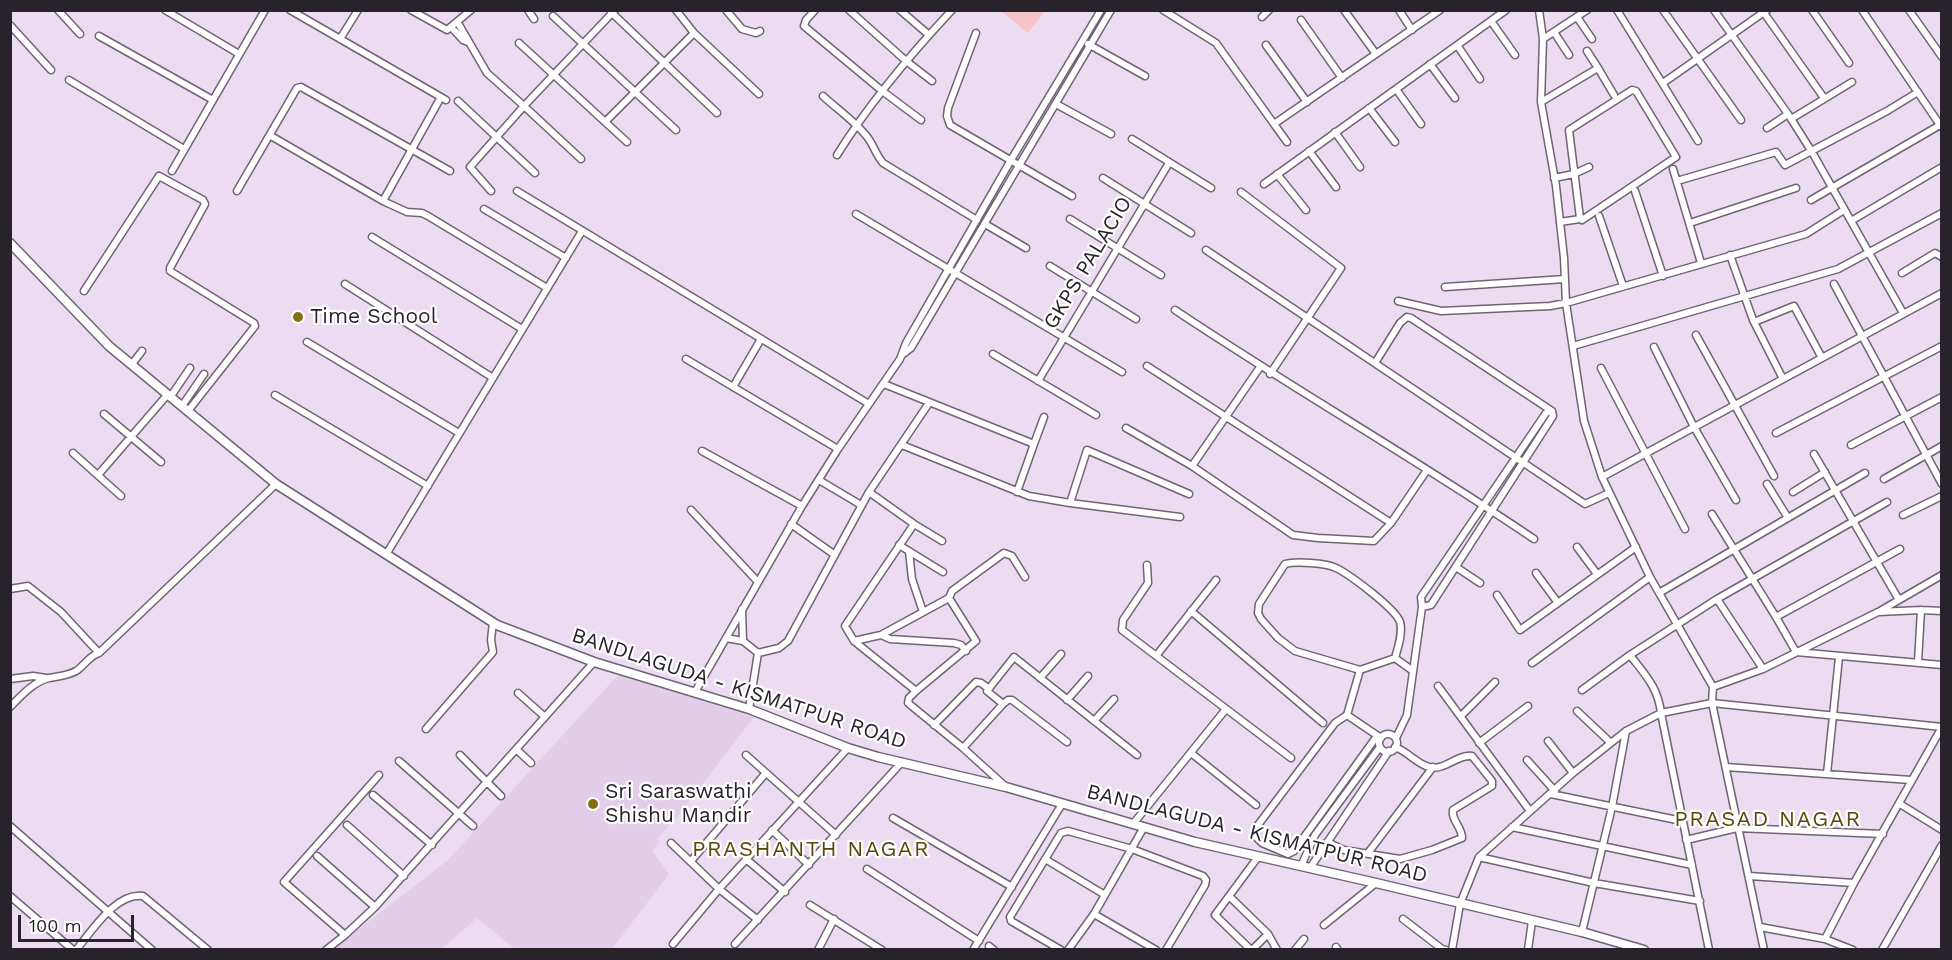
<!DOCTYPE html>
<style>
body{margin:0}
#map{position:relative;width:1952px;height:960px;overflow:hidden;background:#ecdcf1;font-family:"Work Sans",sans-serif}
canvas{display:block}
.frame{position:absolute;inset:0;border:12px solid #28232a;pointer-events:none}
.scale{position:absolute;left:18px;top:915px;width:116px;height:27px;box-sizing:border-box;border:3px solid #28232a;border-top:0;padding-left:8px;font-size:18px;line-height:21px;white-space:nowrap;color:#28232a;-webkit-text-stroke:4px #fff;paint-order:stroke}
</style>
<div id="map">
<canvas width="1952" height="960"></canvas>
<div class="frame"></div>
<div class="scale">100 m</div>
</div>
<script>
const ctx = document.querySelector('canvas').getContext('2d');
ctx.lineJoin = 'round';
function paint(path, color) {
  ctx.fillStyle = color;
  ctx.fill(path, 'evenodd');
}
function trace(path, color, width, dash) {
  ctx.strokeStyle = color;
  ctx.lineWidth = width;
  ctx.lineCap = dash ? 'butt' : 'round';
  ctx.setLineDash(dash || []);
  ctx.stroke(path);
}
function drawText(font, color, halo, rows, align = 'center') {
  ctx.font = font + ' "Work Sans",sans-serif';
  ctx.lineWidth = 4.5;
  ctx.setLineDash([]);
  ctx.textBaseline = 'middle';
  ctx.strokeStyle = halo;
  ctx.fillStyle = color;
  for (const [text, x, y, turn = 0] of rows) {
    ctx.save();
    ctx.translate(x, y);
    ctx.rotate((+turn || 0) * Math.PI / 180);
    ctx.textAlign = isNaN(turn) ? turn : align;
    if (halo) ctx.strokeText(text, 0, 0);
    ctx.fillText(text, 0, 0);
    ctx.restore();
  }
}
paint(new Path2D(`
 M618,675L754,717L678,816L657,839L660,842L652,851L669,874L612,949H515L477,918L441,949H333L448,860Z`), '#e2cee9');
paint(new Path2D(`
 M1001,11H1045L1028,33Z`), '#f5c3c8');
const street = new Path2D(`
 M58,10L80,34
 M165,10L239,54
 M290,10L446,100
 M411,10L447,30L471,10
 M528,10L534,19
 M676,10L694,33L759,94
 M726,10L742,29L756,33L760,31
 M815,10L806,20L804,26L881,90L921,120
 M849,10L905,60L932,81
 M900,10L929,35
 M1163,10L1216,43L1274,124L1440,10
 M1344,10L1376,54
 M1399,10L1412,30
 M1539,10L1543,39L1541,102L1556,186L1564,258L1566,303L1584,421L1602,477L1650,577L1713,687
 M1617,10L1698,141
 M1663,10L1741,120
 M1714,10L1788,114L1812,152L1903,313
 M1762,10L1824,98
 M1812,10L1849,63
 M1862,10L1940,125
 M1909,10L1942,57
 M611,12L717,113
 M553,16L676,130
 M1262,17L1269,10
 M1577,17L1592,39
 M1301,20L1342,78
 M1491,21L1515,55
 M458,23L487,73L524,106L615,10
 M10,25L51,70
 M452,28L463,40L468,42
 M1554,32L1569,55
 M976,33L948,108L947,116L950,125L1072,196
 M99,36L213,100
 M340,39L358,10
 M1543,39L1587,10
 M519,43L627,142
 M1088,44L1145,76
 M1266,45L1307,102
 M1457,45L1480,79
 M1587,51L1598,68
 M1430,64L1455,98
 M69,80L184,149
 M1663,83L1767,10
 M1396,89L1421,124
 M1632,90L1636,91L1676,157L1582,220L1580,218L1569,130Z
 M823,96C838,110 856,122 868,138C874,146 876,155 883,163L977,220
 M458,101L535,173
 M1541,102L1598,68L1614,95
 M1056,104L1111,134
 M1369,108L1395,142
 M1791,119L1852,82
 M605,122L694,33
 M1274,124L1287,142
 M1767,128L1788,114
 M1335,132L1360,167
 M271,136L383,201L441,97
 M1132,139L1211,188
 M1309,151L1336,187
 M837,155C870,102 909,56 952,10
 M1673,169L1701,263
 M172,171L265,10
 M1277,174L1306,210
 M1103,178L1191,233
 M1554,178L1574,174L1589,167
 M1677,181L1776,152L1785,165L1887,111L1918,92
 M1264,184L1506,10
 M237,191L297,88L301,87L450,171
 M491,191L470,167L524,106L581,159
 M517,191L869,404
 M1635,191L1663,276
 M1241,192L1341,268L1270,374
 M1811,200L1940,125L1942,127
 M383,201L407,212L422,213L428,216L547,288
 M484,209L566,258
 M856,214L1122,372
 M1599,216L1623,286
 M1070,219L1161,275
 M1851,221L1942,167
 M1560,222L1580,219
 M1690,223L1796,188
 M985,224L1026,248
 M372,237L522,329
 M1206,250L1585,504L1609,493
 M1730,255L1753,320L1783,379
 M1050,266L1136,319
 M1902,273L1935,253L1942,257
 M345,284L493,378
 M1834,284L1942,484
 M1445,287L1565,279
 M84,291L159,176L203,200L205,204L170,268V271L254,323L255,326L188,411
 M1398,301L1441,311L1550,306L1566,303L1806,234L1844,210
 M1175,310C1293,389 1416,459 1534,539
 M1754,322L1794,306L1822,358
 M1696,335L1774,476
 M307,342L459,433
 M1573,346L1838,269L1942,213
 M1654,347L1694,427L1736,500
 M993,354L1096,415
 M902,355L911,348L1111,10
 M686,359L838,449
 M1375,363L1400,323L1407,317L1411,318L1552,411
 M132,364L142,351
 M1147,366L1391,523L1427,470
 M1601,368L1685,529
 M1038,381L1169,163
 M884,384L1034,444L1017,492
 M733,387L761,339
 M275,395L428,486
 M171,396L190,368
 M182,406L204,374
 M104,414L161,462
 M1126,428L1192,466L1293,535L1318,538L1374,541L1391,523
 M1776,433L1942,346
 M1034,444L1044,417
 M902,445L1029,496L1070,503L1180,517
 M1851,445L1942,397
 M702,451L802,506
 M73,453L121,496
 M1814,454L1899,600
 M1192,466L1260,367
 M98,475L168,394
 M1602,477L1942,293
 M1884,479L1942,446
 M819,480L861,505
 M1767,484L1788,518
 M869,492L914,524L942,541
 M1793,492L1825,472
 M1070,503L1087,450L1189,494
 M691,510L758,582
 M1712,514L1776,617L1796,652L1942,665
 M1903,515L1942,496
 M791,524L835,555
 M914,524L845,626L854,641L916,691
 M899,545L943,572
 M1577,547L1597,574
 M909,551L912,579L923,612
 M387,553L582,231
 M1147,565L1148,583L1123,620L1122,630L1291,758
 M1456,567L1480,583
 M1536,573L1558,603
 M10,589L28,586L61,612L99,653
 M1659,593L1865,473
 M1497,595L1520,630L1636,547
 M949,598L976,641L916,691L909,698L908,703L963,748L1005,786
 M1717,599L1887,502
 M1191,611L1323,723
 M1880,611L1942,575
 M1776,617L1900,549
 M881,635L890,639L954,643L961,645L966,651
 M726,638L743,641L742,609
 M743,641L758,653
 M854,641L881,635L949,598L952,591L1004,553L1012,556L1025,577
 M1630,655C1645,675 1658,687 1661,713L1709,950
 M1156,656L1216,580
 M1918,662L1921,610
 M1532,663L1650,577
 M1360,670L1395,658
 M1040,678L1061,654
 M10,679L33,676L46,678
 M1438,686L1530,811
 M1582,690L1630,655L1717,599L1763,669
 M695,692L802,506L838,449L900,359L906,343L1011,160L1101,10
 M518,693L545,717
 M1067,700L1088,676
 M1003,704L1008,700H1012L1067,742
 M10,707C21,696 33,682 49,678C59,676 67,676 76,671C84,666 90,655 99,653L276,484
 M749,709L758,653L779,648L788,641L869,492L929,403
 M1577,711L1611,743
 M1347,715L1360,670L1295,651L1278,638L1261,619L1258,613L1259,604L1285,564C1296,561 1326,563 1336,568C1349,574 1396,609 1400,622C1403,633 1398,647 1395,658L1413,671
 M1461,716L1495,682
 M1094,721L1114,699
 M934,725L976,682L981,683L988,688
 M426,729L493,652L491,640L493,622
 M1379 743a9 9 0 1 1 18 0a9 9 0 1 1-18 0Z
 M1377,736L1294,851L1288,854L1262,843L1255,836L1258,825L1335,723L1347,715L1381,738
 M1396,738L1407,715L1422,607L1421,597L1546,413L1552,411L1553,416L1431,605L1422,607
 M1548,741L1573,773
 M1479,743L1528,706
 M963,748L1003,704L987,691L1014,657L1137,755
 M516,749L531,763
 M1191,753L1256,805
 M460,755L501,796
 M746,755L836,835
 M1527,760L1555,791
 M399,761L473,826
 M1726,767L1911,780
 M1827,774L1839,657
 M1551,794L1682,821
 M373,795L432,845
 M1900,804L1942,830
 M893,818L1012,887
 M1133,824L1226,709
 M347,825L404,876
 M10,826L152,950
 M1144,827L1094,914L1156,950
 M1512,827L1692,865
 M772,830L809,865
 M1686,840L1737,828L1883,834
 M1327,842L1344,850L1400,859L1432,850L1462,838C1462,827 1451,820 1453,810L1492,786V781L1472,756C1457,754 1445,771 1429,767C1417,764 1407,751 1395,747
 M671,843L719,889L758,920
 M1368,853L1433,767
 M317,856L375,907
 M1479,857L1594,883L1700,901
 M746,859L785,892
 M1045,859L1105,895
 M691,861L765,774
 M1301,866L1315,835L1380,747
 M1310,868L1389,751
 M867,869L979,941
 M1749,876L1854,883
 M10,896L73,950
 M1230,897L1268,934L1277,950
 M810,905L882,950
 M1403,919L1442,949L1446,950
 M1324,925L1376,883
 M1760,927L1825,939L1853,950
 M1582,932L1612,807L1626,731
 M345,935L284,882L379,775
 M1825,939L1854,883L1942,727
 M673,944L719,889L848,748
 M735,944L902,762
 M989,946L994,950
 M1336,947L1338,950
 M76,950C92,931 116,892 143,896L208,950
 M326,950L345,935L375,907L594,662
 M818,950L834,919
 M973,950L1062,804
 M1061,950L1011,921L1010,917L1061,833L1068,831L1132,849L1203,876L1206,880L1205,885L1166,950
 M1068,950L1094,914
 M1251,950L1215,915L1258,857
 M1252,950L1268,934
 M1295,950L1304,939
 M1452,950L1460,904L1479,857L1573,773L1626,731L1661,713L1712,703L1713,687L1763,669L1878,612L1921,610L1942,611
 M1528,950L1532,921
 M1764,950L1712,703L1942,727
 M1882,950L1942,845`);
const secondary = new Path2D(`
 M10,243L109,346L276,484L497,625L594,662L749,709L848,748L878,757L1006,787L1195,842L1376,883L1582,932L1644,950`);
trace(street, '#706375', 9);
trace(secondary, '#706375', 11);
trace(street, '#fff', 6);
trace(secondary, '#fff', 8);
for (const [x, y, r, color] of [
 [298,317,6,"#866e0e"],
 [593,804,6,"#866e0e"]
]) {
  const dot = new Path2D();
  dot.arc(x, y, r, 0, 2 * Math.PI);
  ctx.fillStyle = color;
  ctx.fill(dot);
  trace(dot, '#fff', 2);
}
drawText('21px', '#28232a', '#fff', [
 ["GKPS PALACIO",1088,263,-59],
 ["BANDLAGUDA - KISMATPUR ROAD",739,689,18],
 ["BANDLAGUDA - KISMATPUR ROAD",1257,834,14]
]);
drawText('21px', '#28232a', '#fff', [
 ["Time School",310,317],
 ["Sri Saraswathi",605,792],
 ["Shishu Mandir",605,816]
], 'left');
ctx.letterSpacing = '1.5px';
drawText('22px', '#584807', '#fff', [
 ["PRASAD NAGAR",1768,820],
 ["PRASHANTH NAGAR",811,850]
]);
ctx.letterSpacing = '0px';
</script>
